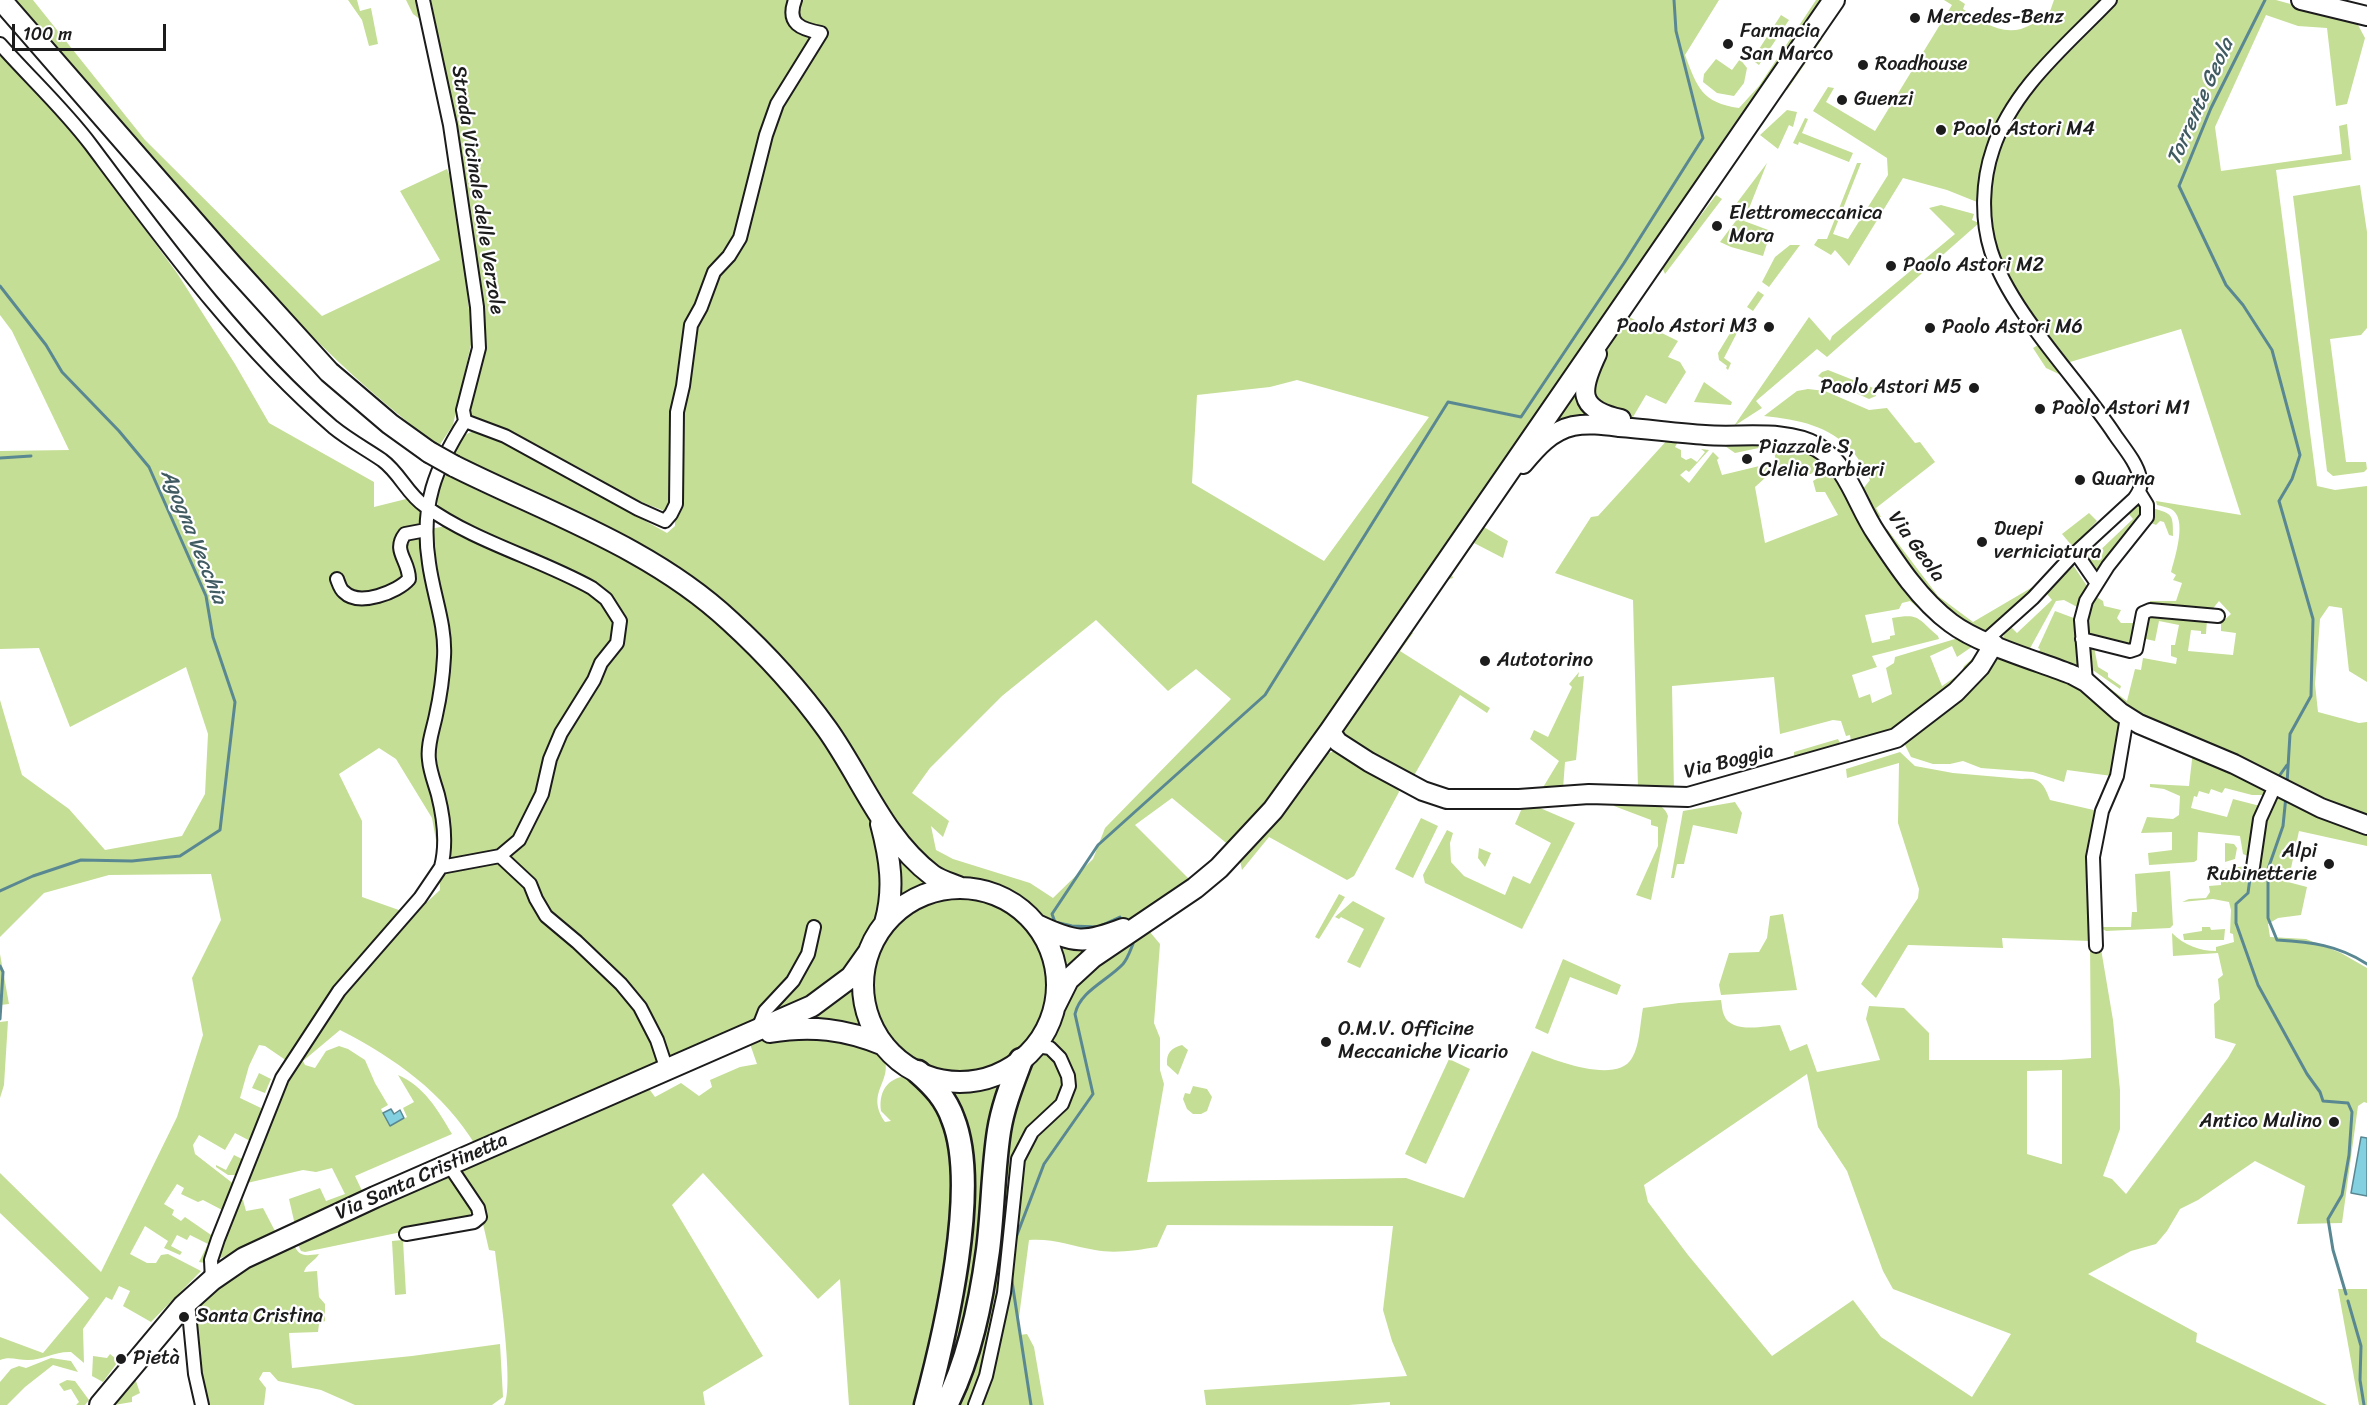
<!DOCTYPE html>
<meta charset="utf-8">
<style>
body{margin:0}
#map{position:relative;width:2367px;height:1405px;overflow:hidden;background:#fff;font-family:Sriracha,sans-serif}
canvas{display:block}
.scale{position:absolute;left:12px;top:24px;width:154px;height:27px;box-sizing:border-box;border:3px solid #1c1c1c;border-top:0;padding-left:8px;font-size:18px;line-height:21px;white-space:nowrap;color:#1c1c1c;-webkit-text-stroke:4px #fff;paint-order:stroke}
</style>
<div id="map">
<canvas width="2367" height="1405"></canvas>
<div class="scale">100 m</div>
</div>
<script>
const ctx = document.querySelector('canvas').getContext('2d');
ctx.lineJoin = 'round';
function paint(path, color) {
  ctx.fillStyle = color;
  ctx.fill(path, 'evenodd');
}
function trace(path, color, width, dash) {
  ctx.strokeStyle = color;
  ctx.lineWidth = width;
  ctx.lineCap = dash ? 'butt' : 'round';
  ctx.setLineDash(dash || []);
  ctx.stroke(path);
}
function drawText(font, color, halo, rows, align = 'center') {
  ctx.font = font + ' Sriracha,sans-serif';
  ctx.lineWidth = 4.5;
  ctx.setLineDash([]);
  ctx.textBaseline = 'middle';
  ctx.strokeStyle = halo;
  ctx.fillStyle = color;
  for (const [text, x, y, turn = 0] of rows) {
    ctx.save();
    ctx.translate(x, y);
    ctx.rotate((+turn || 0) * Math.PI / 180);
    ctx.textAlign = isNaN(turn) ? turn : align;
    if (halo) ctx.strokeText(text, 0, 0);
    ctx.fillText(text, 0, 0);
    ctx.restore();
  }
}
paint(new Path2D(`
 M9,0H33L145,140L322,316L440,260L400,191L447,169L452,181L459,210L472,340L453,425L439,446C342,375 263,287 183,197C125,131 67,66 9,0Z
 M348,0H357L360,11L371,8L378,44L369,46L362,20Z
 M406,0H420L421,20L413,14Z
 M431,0H1719L1685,55C1697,87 1702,103 1739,108L1759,86L1816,0H1822L1723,140L1684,204L1272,801L1231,847L1172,798L1135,825L1192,882L1123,925L1085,935L1040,919L1021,900L1006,891L987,883L945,875L915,853L731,612L506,480L452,452L462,436L476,430L503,441L667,533L675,526V517L671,514C656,507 639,502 625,494C575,464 525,438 472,416L470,406L482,348L471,227L456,125ZM1297,380L1429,417L1324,561L1192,483L1197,395L1270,387ZM1096,620L1168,691L1196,669L1231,699L1105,828L1093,859L1053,898L1030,883L953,859L936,850L931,826L943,837L949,821L912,793L930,768L1002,696Z
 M1944,0H1959L1965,4L1963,9C1980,20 1999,35 2021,29C2030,26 2039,20 2048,17L2054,0H2102L2021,82L2000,114L1987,145L1980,172L1977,202L1947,190L1903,178L1849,266L1835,250L1831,255L1814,245L1818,239H1827L1857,163H1861L1833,234L1848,239L1888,175L1887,158L1813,111L1828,87L1834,88L1826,102L1875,131L1952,5Z
 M2113,0H2276L2345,19L2358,25L2365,38L2347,104L2336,106L2327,28L2298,26L2266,15L2215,127L2221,171L2342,154L2339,126L2347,124L2351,160L2276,170L2317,486L2335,490L2367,486V682L2349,671L2342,608L2329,606L2320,619L2315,684L2318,712L2359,723L2367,722V819L2141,720L2093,676L2127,701L2135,669L2141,670L2143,658L2176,664L2177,658L2171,656V645H2175L2179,625L2159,621L2155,641L2141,638L2147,615L2207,620L2206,634H2201V631L2191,630L2188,651L2233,655L2236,633L2221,631V623L2231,614L2219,601L2211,611H2208L2203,607L2190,610L2150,606V601H2176L2182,583L2173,580L2176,575L2171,572C2175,557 2188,518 2171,509C2167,507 2161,506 2157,505L2156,501L2241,515L2181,329L2070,362C2043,328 2014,292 1998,252C1978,203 1996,143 2025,101C2046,70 2079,36 2103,7Z
 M1781,15L1789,20L1759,65L1752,60Z
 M1819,37L1822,39L1787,90L1783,89Z
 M0,52L82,144L177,273L235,364L269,423L374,482V507L414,497L425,507L424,530L446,526C436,502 433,496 441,471L476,490L639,564L684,592L727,628L758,660L790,696L845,772L871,815L887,872L877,922L859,958L838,984L770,1016L774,1009L750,1029L476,1146C444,1093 395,1058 340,1030L303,1061L305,1065L315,1068L326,1051L339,1046L348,1049L365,1060L375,1083L388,1105L381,1109L390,1126L407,1117L403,1108L414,1102L398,1075C424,1086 438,1110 452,1134L355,1176L364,1195L295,1225L289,1199L320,1188L326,1201L345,1194L332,1168L316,1172L303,1170L247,1183L287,1061L265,1046L259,1045L249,1066L240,1098L261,1108L252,1142L235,1133L225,1150L199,1135L193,1145L195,1154L235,1185L224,1211L203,1200L198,1202L181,1194L184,1188L177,1184L164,1204L174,1210L172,1215L181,1221L185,1217L214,1237L205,1263L199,1262L208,1244L190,1235L187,1240L177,1235L171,1246L182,1252L180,1255L164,1248L168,1241L145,1226L130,1254L147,1263H156L161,1255L168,1254L201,1271L151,1322L123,1306L130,1291L119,1286L112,1300L106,1297L83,1329L84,1363L71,1352C56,1351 43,1360 28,1360C18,1360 9,1356 0,1360V1337L43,1353L89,1298L0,1213V1173L101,1272L177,1117L203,1035L192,978L221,920L211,874L109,875L44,893L0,937V700L22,775L69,809L105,850L182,836L205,794L208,734L186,667L70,727L39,648L0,649V451L69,450L12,331L0,315ZM379,748L396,759L432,818L439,857L440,890L413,915L362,897V821L339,774Z
 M1716,59L1732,70L1740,59L1747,68L1744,83L1734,96L1717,93L1703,82L1704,74Z
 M1787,110L1797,112L1793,127L1789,125L1778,149L1760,135Z
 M1805,118L1808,119L1802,133L1853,153L1849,162L1799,142L1798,145L1793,143Z
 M1767,163L1744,221L1771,231L1763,256L1731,247L1720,242L1744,210L1736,204Z
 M2360,185L2367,232V328L2361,335L2330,339L2346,462H2366L2367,469L2364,472L2333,476L2327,471L2293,196Z
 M1716,195L1722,199L1665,274L1662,267Z
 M1941,205L1974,214L1972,220L1979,223L1827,357L1817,349L1756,401L1762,408L1734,426L1809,317L1830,341L1832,336L1955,234L1929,208Z
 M1790,245H1800L1769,287L1762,282L1775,257Z
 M1758,291L1764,295L1753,311L1747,307Z
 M1627,316L1678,341L1668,357L1680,362L1686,372L1666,404L1646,395L1633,417L1603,410L1591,395L1594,371Z
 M1735,325L1740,327L1724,358L1731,363L1728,370L1726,368L1727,366L1719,360L1718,353Z
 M2038,345L2063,376L2046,368L2033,348Z
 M1828,370L1876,389V396L1869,399L1818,376L1822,372Z
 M1581,377L1593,414L1548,427Z
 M1704,382L1732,402L1731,405L1694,402Z
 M1808,389L1825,391L1869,410L1887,408L1915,443L1920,442L1935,462L1876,508L1881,517H1875L1862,490L1870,480C1865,471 1860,460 1853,452C1829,425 1799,420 1764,416L1797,391Z
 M1670,437L1687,442L1686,443L1679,440L1675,447L1681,450V457L1686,460L1691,458L1697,462L1705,452L1701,449L1709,450L1689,472L1686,470L1680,475L1689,483L1713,452L1719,458L1717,460L1722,475L1776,462L1773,445L1735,453L1722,444L1790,443L1813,454L1816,460V469L1811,474H1801L1793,465C1775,465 1768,476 1755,487L1765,543L1838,515L1825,492H1816L1813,481L1829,471L1836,473L1945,627L1942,628L1910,601L1902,603L1899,609L1865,615L1872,643L1890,639V636L1895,635L1892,618C1920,613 1917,618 1938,636L1939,639L1872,656L1877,667L1852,675L1859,698L1870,694L1872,703L1892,694L1886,668L1894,663L1895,657L1965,636L1976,644L1957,657L1952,646L1930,656L1942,686L1961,673L1964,666L1981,651L1973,670L1895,734L1852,747L1850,735L1846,736L1841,721L1833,720L1780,734L1774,677L1672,686L1674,791L1638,788L1633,600L1555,573L1591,517L1598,516Z
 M2138,504L2143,515L2098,572L2083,555L2087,551L2093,557L2133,519L2128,513Z
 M2152,508C2173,514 2173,514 2173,536L2169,535L2164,522L2160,521L2156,525L2149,522Z
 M2089,513L2097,521L2073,547L2062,534Z
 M1482,526L1508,541L1503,558L1474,543L1452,575L1453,578L1449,579Z
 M1887,529L1938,596L1973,622L2036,585L1985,632H1977L1934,603L1883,533Z
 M2073,565L2089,589L2079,608L2064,600L2056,601L2028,652L2002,640L2006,630L2011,627L2017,633L2052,600L2047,594Z
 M2095,596L2103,601L2104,606L2121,610L2117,618L2121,623H2134L2132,646L2089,637L2085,633L2087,609Z
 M2055,611L2079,620L2084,674L2038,654L2040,649L2038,648Z
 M1408,630L1413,633L1400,651L1490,708L1487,713L1460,695L1412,779L1343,742L1337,730Z
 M2086,645L2094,647L2098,667L2108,673V677L2121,686L2120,689L2087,666Z
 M1997,651L2062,675L2123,720L2112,776L2067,770L2064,782L2033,772L1981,768L1963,761L1950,764H1933L1911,757L1903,741Z
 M1579,672L1578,677L1584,676L1576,760L1565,762L1563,789H1542L1559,761L1530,739L1534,730L1548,737L1572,687L1569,684Z
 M1838,739L1842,747L1794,763V752Z
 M1335,751L1341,752L1397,785L1399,792L1354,876L1347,880L1269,837L1242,870L1239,856L1319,756Z
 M2193,751L2269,788L2266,795H2252L2225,788L2222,793L2211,789L2209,794L2199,791L2197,797L2194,796L2191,808L2227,817L2233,799L2260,806L2250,857L2243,854L2240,836L2198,832L2197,860L2194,862L2149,865L2148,853L2172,850V832L2141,833L2147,817L2173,819L2179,815L2180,796L2164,789L2150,787V784L2189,786Z
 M1900,752L1915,766L1953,773L2022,779C2040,777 2044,784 2050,800L2098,811L2099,937L2113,1020L2120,1090V1129L2103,1176L2112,1179L2126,1194L2228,1058L2236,1044L2215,1038L2214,1004L2220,999L2218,979L2223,975L2218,953L2173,956L2172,933C2184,945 2200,951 2216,951V947L2234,942L2233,934L2230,933L2231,910L2229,902L2213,899L2182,902L2189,899L2206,898L2210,892L2209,886L2221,885V869L2247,866L2246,876L2257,872L2259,840L2274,795L2294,801L2293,805L2367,833V846L2299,831L2288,882L2307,887L2301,915L2278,918L2268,924L2270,937L2306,939L2341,953L2367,968V1103L2364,1102L2358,1106L2342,1223L2297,1224L2305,1186L2255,1161L2198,1200L2180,1209L2167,1231L2156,1244L2131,1251L2088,1274L2197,1333L2196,1342L2327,1405H1390V1402L1349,1405H1206L1204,1390L1407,1376L1392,1341L1383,1310L1393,1226L1167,1225L1157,1247C1138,1250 1115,1254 1095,1250C1072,1246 1052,1238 1029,1240L1018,1325L1020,1335L1027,1334L1034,1347L1044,1405H981L1010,1287L1025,1162C1033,1139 1048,1125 1065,1107L1063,1055L1051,1041C1053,1032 1058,1025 1061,1017C1065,1005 1067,994 1072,983L1144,930L1150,932L1160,944L1154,1023L1160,1038V1070L1164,1084L1147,1182L1406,1178L1464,1198L1532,1051C1553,1060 1617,1085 1632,1058C1640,1045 1640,1023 1643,1008L1679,1003L1721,1000C1722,1005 1722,1011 1724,1015C1731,1034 1764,1026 1780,1025L1790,1051L1807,1044L1817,1072L1880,1060L1866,1019L1869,1006L1904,1008L1929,1033V1060H2061L2091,1058L2090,941L2002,938L2003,948L1908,945L1876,998L1861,984L1918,898L1919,889L1898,823L1899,763L1847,778L1846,769ZM2062,1070V1164H2061L2027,1154V1071ZM1807,1074L1818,1127L1847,1171L1883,1271L1893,1289L2011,1334L1972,1397L1881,1337L1853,1300L1772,1356L1688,1255L1648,1202L1644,1185Z
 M1616,801C1633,802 1662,797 1668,816L1651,900L1636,895L1658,846V827L1651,825V820L1614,806Z
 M1735,802L1742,813L1737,834L1693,825L1684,864H1677L1674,878H1671L1683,811Z
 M1533,805L1575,823L1522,929L1425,883L1423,875L1447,830L1453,833L1450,843L1451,862L1464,876L1505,895L1513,876L1530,884L1551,843L1515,824L1523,806Z
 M1421,818L1438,826L1413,878L1395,869Z
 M2225,843L2234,844L2237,848L2235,859L2225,862Z
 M894,844L937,884L914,892L897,903Z
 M1479,848L1491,853L1485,867L1478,858Z
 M2170,871L2173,925L2170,928L2106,931L2099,927L2098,900H2102V927H2131L2132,912H2137L2135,874Z
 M1339,894L1345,897L1319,939L1315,937Z
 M872 985a88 88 0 1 1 176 0a88 88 0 1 1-176 0Z
 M1353,901L1385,918L1360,968L1347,962L1364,929L1341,917L1339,919L1335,917Z
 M1783,914L1797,990L1721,995L1719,985L1729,953L1759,952L1767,938L1770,916Z
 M2202,927H2210L2211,930L2225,929L2224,940H2184L2183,934L2202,931Z
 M1103,942L1065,972V965L1057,945L1068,946Z
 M0,954L9,1004L0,1005Z
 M1563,959L1621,985L1617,995L1570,977L1548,1034L1535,1028Z
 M852,987L854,1005L862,1028L801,1023Z
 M8,1021L4,1085L0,1098V1022Z
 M813,1032L881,1052C898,1080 863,1090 885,1122L891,1121L881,1111C878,1088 891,1075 913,1076L939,1099L959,1187L922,1405H849L840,1279L818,1299L703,1173L672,1205L763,1356L703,1392L705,1405H504C515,1389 498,1276 495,1251L489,1250L483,1224L484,1213L457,1168L647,1086L655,1097L681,1083L699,1096L712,1087L710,1080L740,1067L757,1064L750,1044L768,1038Z
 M1182,1045L1188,1050L1178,1075L1167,1065C1166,1053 1171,1048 1182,1045Z
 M1044,1053L1053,1055L1059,1063L1065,1088L1062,1100L1028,1132L1001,1290L973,1405H952L1021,1074L1036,1056Z
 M1449,1059L1470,1069L1426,1164L1405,1154Z
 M259,1073L271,1079L265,1093L252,1088Z
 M1009,1075L977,1300L942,1392L961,1237L942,1088C965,1087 989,1086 1009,1075Z
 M1193,1086L1207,1089L1212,1097L1207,1111L1201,1114H1193L1187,1109L1183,1099L1185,1093L1190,1094Z
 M246,1152L249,1153L241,1175H228L216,1167V1165L226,1170L234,1155L242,1159Z
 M446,1173L472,1209L469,1218L305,1252L301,1251L296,1241Z
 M238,1200H243L246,1211L263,1208L275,1231L231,1254L218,1259Z
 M403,1240L406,1294L395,1295L392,1241Z
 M293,1243C299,1257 304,1256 319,1254C315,1261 306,1264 304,1272L317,1271L319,1297L325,1304V1321L319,1324L318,1332L289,1333L292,1368L412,1356L500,1344L503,1397L492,1405H355L321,1390L278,1381L270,1372H263L259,1379L266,1388L264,1405H205C202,1384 190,1325 196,1308C205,1285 270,1254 293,1243Z
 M2338,1289H2367V1405H2359Z
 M110,1354L115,1358L117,1363L103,1382L92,1376L93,1356L107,1358Z
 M51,1358L71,1361L78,1372L53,1365L25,1387L7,1405H0V1382L11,1369L19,1366L26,1368Z
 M135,1378L140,1393L132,1397V1402L114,1405Z
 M67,1380L75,1381L89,1400L85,1405H76L79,1402L71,1389L64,1391L59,1384Z`), '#c5de95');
const water = new Path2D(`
 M391,1109L394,1114L400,1110L404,1118L390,1126L383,1113Z
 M2361,1137L2367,1138V1196L2351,1193Z`);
paint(water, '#83d0e1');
trace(water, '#5a8892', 1.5);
trace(new Path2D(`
 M2265,0L2211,108L2179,186L2226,285L2243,305L2272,350L2300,455L2292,479L2279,501L2313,619L2311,696L2290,734L2287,784
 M0,286L46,345L62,372L119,431L149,467L206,596L213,637L235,702L220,830L180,856L132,861L81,860L33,876L0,891
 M0,458L31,456
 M2277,779L2287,765
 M2286,796L2283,826L2268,869V918L2277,940C2311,942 2338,945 2367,964
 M2251,871L2248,893L2236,904V923L2258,985L2307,1074L2320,1092L2323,1101L2348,1103L2352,1112L2349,1155L2342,1195L2328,1219L2333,1250L2346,1294
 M1120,917L1098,927L1072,926L1055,922L1052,914L1098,845L1265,695L1448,402L1521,417L1624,263L1703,138L1676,31L1674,0
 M0,966L3,972L0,1019
 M1015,1240L1044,1164L1093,1094L1075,1014C1080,991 1107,981 1123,964C1128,958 1130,951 1133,944
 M1011,1275L1031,1405
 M2348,1301L2361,1346L2360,1380L2364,1405`), '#5a8892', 3);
const street = new Path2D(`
 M423,0L450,125L477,307L479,348L463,410L465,421
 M0,44C30,78 64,109 91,145C165,244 239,346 333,427C349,440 366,449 382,460C400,473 407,494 425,506C475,542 538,558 592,588L606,599L620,621L617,643L601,663L594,680L561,733L550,759L542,794L519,840L500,856L441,867L420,898L339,991L282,1078L218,1239L211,1260L212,1280
 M2076,553L2096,582
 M337,579C339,584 340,589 344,592C359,607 398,592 409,579C409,560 392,551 405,534L426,530
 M2082,639L2130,651L2136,649L2143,613L2150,610L2218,616
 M1985,641L2033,598L2070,558L2134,499C2139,492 2142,487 2140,478C2137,463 2124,448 2115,435C2079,380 2011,313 1991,251C1981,219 1982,181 1993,149C2013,88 2067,45 2110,0
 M2086,682L2081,620L2086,601L2108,566L2147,517V505L2139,492
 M500,856L530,884L536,899L546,916L577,942L621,984L640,1007L657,1040L667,1070
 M441,867C447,844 444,819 438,795C435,784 430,772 429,760C427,745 433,730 436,715C440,697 443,676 444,657C446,625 433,594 429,563C420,506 435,468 465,421L505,436L638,509L665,521L671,514L676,504L677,412L683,386L691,325L701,307L714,272L729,256L740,238L766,135L777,104L821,33C801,29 786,24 795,0
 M2253,867L2260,819L2275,786
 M2096,946L2093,857L2102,811L2117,776L2127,717
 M758,1029L765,1011L793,981L808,954L814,927
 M406,1234L474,1222L480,1217L478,1208L449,1165
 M188,1302L195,1374L202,1405
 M975,1405L986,1376L1004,1293L1018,1159L1032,1132L1062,1104L1069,1086L1068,1076L1060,1058L1050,1048L1036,1046`);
const secondary = new Path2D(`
 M2301,0L2367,16
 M1597,354C1580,390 1576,409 1621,419
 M1523,464C1537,447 1551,431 1573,426C1588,423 1603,425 1619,427C1647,429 1676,433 1705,435C1740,438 1785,429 1817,447C1848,465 1857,505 1876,533C1897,565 1920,600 1951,623C1980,645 2038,661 2073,675L2086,682L2120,712L2139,724L2234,764L2321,808L2367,825
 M1330,731L1338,742L1369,762L1423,791L1447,799H1519L1589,794L1688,797L1896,738L1956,692L1980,667L1994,644`);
const primary = new Path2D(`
 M1,0L231,264L329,372L390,424L429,452
 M454,466C548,513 652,548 730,621C765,653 799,690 827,729C862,778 883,838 932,875C940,881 952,884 961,888
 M881,824C890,858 895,889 885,923
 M863 985a97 97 0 1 1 194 0a97 97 0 1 1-194 0Z
 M1037,925C1075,943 1084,944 1123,929
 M1055,1006L1068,980L1093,957L1195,888L1219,868L1273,810L1330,731L1834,0
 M770,1032C811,1025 845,1029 884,1045
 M100,1405L183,1306L212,1280L244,1258L375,1197L812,1006L851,977L868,953`);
const highway = new Path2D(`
 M918,1072C934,1086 946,1099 953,1119C980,1187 945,1334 926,1405
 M946,1405C970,1358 981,1302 988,1250C993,1210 993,1170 999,1131C1003,1106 1012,1084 1021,1060`);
trace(street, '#1c1c1c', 16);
trace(secondary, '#1c1c1c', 22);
trace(primary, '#1c1c1c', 24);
trace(highway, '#1c1c1c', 27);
trace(street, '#fff', 12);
trace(secondary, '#fff', 18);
trace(primary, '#fff', 20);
trace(highway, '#fff', 22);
const primaryBridge = new Path2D(`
 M429,452L454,466`);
trace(primaryBridge, '#1c1c1c', 24, []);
trace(primaryBridge, '#fff', 20);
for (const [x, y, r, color] of [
 [1915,18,6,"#1c1c1c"],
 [1728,44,6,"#1c1c1c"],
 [1863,65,6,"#1c1c1c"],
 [1842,100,6,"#1c1c1c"],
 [1941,130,6,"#1c1c1c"],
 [1717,226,6,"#1c1c1c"],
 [1891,266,6,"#1c1c1c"],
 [1769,327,6,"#1c1c1c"],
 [1930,328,6,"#1c1c1c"],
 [1974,388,6,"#1c1c1c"],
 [2040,409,6,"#1c1c1c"],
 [1747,459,6,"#1c1c1c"],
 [2080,480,6,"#1c1c1c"],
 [1982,542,6,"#1c1c1c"],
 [1485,661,6,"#1c1c1c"],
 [2329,864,6,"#1c1c1c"],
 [1326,1042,6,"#1c1c1c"],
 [2334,1122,6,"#1c1c1c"],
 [184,1317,6,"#1c1c1c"],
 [121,1359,6,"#1c1c1c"]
]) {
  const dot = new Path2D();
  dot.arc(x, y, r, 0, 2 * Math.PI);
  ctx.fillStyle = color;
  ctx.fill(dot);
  trace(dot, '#fff', 2);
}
drawText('20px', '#1c1c1c', '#fff', [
 ["Mercedes-Benz",1927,18],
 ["Farmacia",1740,32],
 ["San Marco",1740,55],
 ["Roadhouse",1875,65],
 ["Guenzi",1854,100],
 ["Paolo Astori M4",1953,130],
 ["Elettromeccanica",1729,214],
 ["Mora",1729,237],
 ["Paolo Astori M2",1903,266],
 ["Paolo Astori M3",1757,327,"right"],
 ["Paolo Astori M6",1942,328],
 ["Paolo Astori M5",1962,388,"right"],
 ["Paolo Astori M1",2052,409],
 ["Piazzale S,",1759,448],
 ["Clelia Barbieri",1759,471],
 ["Quarna",2092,480],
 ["Duepi",1994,530],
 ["verniciatura",1994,553],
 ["Autotorino",1497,661],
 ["Alpi",2317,852,"right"],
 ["Rubinetterie",2317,875,"right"],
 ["O.M.V. Officine",1338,1030],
 ["Meccaniche Vicario",1338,1053],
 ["Antico Mulino",2322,1122,"right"],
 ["Santa Cristina",196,1317],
 ["Pietà",133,1359]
], 'left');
drawText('20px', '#1c1c1c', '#fff', [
 ["Strada Vicinale delle Verzole",477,190,81],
 ["Via Geola",1916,547,54],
 ["Via Boggia",1729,762,-14],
 ["Via Santa Cristinetta",422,1177,-24]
]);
drawText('italic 21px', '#405b61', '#fff', [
 ["Torrente Geola",2201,102,-66],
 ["Agogna Vecchia",193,537,68]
]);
</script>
